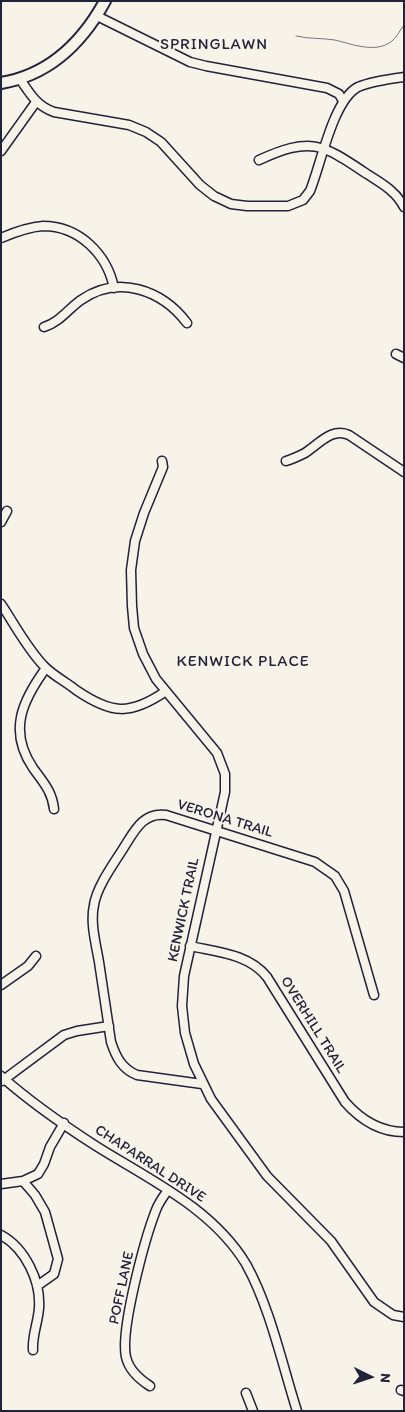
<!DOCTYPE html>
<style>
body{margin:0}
#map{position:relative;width:405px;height:1412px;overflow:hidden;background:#f7f3e8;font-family:Itim,sans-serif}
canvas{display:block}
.frame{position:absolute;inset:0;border:2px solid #22223b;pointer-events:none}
.north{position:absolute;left:345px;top:1352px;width:50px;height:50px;-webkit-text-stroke:4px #f7f3e8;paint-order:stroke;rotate:94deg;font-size:14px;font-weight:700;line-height:20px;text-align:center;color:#22223b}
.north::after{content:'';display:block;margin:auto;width:18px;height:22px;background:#22223b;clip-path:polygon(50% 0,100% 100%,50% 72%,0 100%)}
</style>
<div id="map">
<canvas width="405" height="1412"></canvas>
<div class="frame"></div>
<div class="north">N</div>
</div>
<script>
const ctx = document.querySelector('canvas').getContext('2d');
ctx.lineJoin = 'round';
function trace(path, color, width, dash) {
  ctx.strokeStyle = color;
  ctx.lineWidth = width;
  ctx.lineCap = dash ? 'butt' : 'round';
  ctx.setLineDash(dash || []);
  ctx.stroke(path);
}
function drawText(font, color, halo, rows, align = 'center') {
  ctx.font = font + ' Itim,sans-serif';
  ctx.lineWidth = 4;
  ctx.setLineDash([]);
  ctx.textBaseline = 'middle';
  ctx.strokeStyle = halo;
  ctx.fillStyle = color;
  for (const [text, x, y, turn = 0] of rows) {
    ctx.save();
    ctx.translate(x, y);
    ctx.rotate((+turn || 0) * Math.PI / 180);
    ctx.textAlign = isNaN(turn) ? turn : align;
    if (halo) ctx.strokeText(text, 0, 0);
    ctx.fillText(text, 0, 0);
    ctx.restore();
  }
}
trace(new Path2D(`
 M296,36C309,39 322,38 335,40C352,44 376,54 392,41C397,37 400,30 404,25`), '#76747f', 1);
const minor = new Path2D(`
 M97,16L190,62L206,66L327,88L339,94L343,101
 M20,79C30,94 37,106 54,112L129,125L146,132L161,142L200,185L214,196L231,204L247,206H288L303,200L310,191C321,164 333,100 358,87C372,81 389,79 404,77
 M1,151L36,102
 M259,160C312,136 322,144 367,174C381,183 396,191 404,207
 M1,238C15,232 28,227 43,226C79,226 107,254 114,288
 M44,327C60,322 68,309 81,300C118,274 162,290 187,323
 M396,354L404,358
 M162,461L163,467L144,513L135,541L131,570L132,606L134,628L143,654L156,679L217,753L225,774V792L184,976L182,1006L185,1033L194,1064L211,1099L267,1176L331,1241L374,1302L393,1315L404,1317
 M286,461C293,459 299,456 305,453C319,444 332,427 349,435L404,472
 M1,522L7,511
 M1,604C15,625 28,650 45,667C54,676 66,682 76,690C111,714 130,716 166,691
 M46,668C22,701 8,731 33,768C43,782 52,791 54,809
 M190,946C217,952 249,954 267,977L345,1102C360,1119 380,1132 404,1132
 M1,985L28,966L36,956
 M1,1076C28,1100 65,1126 96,1146C150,1180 212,1208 246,1264C270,1307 282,1364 297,1411
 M2,1081L64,1035L77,1031L109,1026
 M202,1084L137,1075C122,1069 116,1057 111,1042C107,1015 103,989 99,962C96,944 90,923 94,905C97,885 116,861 126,844C136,828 145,812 166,815L315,862L335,876L344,891L374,995
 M23,1181L35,1195L45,1212L58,1259L54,1274L37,1286
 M1,1184L23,1181L38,1174L44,1164L50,1147L64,1123
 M1,1235C25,1248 41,1281 39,1308C38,1323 32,1335 33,1350
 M150,1386C139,1379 129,1370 126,1357C120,1330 145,1238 156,1210C159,1202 163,1197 168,1190
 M401,1390L404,1391
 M246,1393L253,1411`);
const major = new Path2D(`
 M1,83C49,75 82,43 105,1`);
trace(minor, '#22223b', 11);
trace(major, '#22223b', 14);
trace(minor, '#f7f3e8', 8);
trace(major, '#f7f3e8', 10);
drawText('15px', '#22223b', '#f7f3e8', [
 ["VERONA TRAIL",225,819,17],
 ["KENWICK TRAIL",184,910,-78],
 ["OVERHILL TRAIL",313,1025,58],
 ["CHAPARRAL DRIVE",150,1164,33],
 ["POFF LANE",122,1288,-78]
]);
ctx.letterSpacing = '1px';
drawText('16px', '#22223b', '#f7f3e8', [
 ["SPRINGLAWN",214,45],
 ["KENWICK PLACE",243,662]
]);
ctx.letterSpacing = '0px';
</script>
